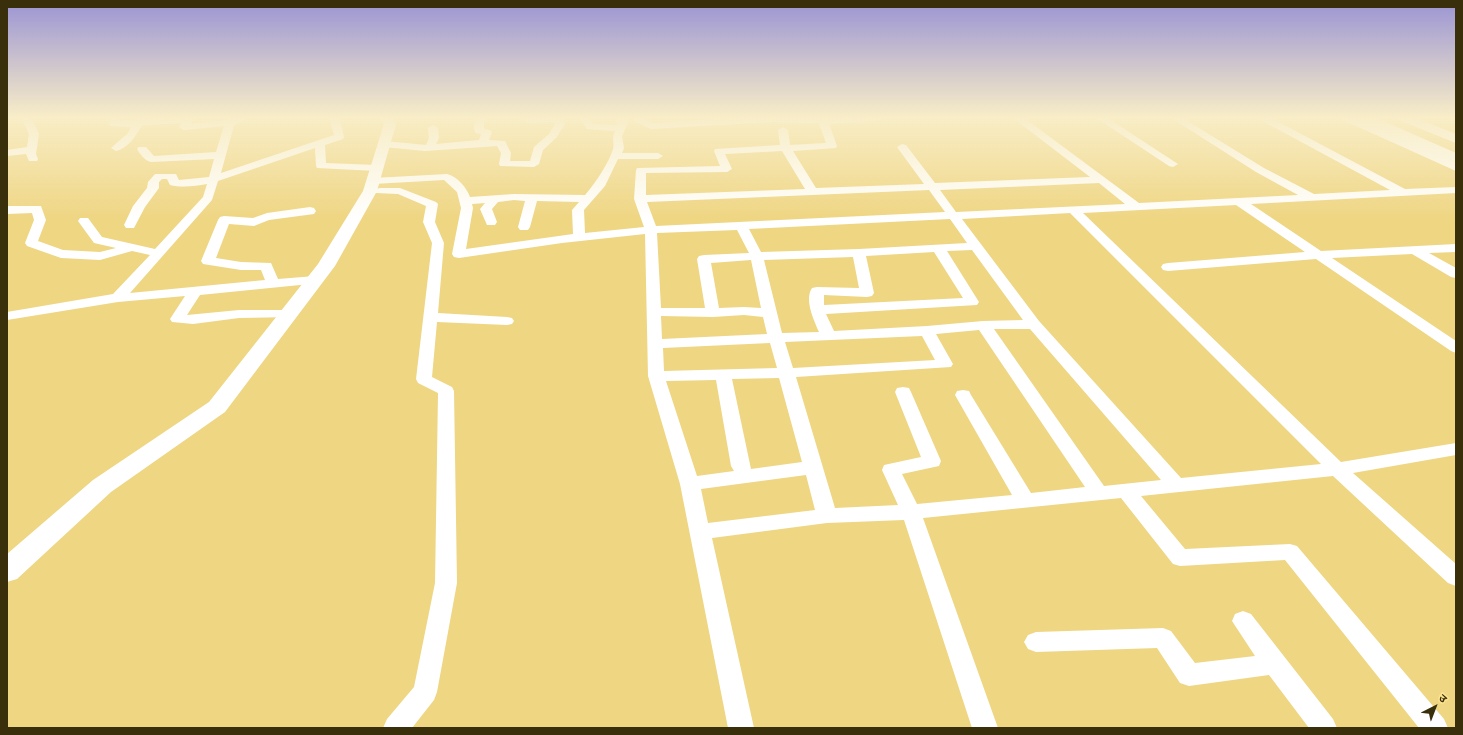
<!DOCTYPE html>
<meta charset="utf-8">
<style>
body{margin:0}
#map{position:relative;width:1463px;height:735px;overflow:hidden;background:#efd683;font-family:"Golos Text","Noto Sans Devanagari",sans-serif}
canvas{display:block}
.frame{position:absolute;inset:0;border:8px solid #392f0b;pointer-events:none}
.north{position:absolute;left:1415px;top:687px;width:40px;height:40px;-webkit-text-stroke:3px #fde38f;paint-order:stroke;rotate:42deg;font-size:11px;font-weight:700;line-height:16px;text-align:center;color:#392f0b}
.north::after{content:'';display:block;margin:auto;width:14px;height:18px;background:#392f0b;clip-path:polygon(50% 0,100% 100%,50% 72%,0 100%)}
</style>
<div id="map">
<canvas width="1463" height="735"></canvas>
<div class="frame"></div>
<div class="north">उ</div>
</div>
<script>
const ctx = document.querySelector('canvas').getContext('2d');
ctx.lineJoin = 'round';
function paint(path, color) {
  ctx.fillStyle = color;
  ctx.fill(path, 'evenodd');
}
paint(new Path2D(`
 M21,117H31L39,134L36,154L38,159L37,161H29L26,154L7,156V150L27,147L29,134Z
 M113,117H123L120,121H134L136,117H146L145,119L195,117L191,124L228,120L236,117H249L247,119L234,125L221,173L334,135L329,117H339L344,137L343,139L325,145L326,163L377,165L382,168L377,171L317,168L316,166L315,148L218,181L212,200L130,293L265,280L261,270H241L203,264L201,261L218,220L220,217L224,216L253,218L267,213L310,207L314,208L316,211L314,214L269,220L254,226L229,224L216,258L241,262L271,263L278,279L315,276L320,277L322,280L320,283L200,295L187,315L239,310H289L294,311L296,314L294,317L239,318L193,324L172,322L170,319L185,296L118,302L7,320V312L113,294L150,255L132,251L100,260L61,258L27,246L25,243L34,220L32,213L7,214V206H41L46,220L38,241L63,250L100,252L116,248L94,243L78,221L80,218H88L102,237L155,249L203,197L207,184C195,186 182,188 170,185L167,179H162L159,182V188L145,207L134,228H126L124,225L133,206L147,188L148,182L155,174H176L179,180L209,177L214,159L151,162C145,161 140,154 137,149L138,147H146L154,156L216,152L224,126L184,130L179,127L182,123L142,125C136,135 129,148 116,151L111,148L128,133L131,127L111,126L109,124Z
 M477,117H487L484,123V129L490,130L492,132L489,140L505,141L511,153L510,161H530L534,147L549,134L555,124L554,122L528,123L523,120L525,118L561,117L565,124L556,138L543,150L539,164L534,167L500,166L499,164L501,153L497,146L425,151L384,147L379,144L384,141L426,145L429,138L428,128L433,125L438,128L439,138L436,144L479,140L481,134L476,133C472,128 475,122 477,117Z
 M579,117H589L593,124L617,125L616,117H626L628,123L622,136L624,148L622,153H658L663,156L658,159H618L605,186L584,210L585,233L644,227L634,199L636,170L637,168L720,166L714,151L715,149L780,145L778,130L783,127L788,130L790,145L826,143L819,123L767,122L651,129L636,122L634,120L638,117H649L646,120L653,123L755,117L833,118L885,117L880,120L829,124L837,146L836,148L793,151L816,188L924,184L897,147L902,144L906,145L935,183L1090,177L1012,117H1023L1139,203L1298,195L1256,172L1170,117H1181L1264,168L1314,194L1390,190L1259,119L1257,117H1269L1405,189L1456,187V193L1251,204L1321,251L1456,244V252L1429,253L1456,268V278L1451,277L1412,254L1332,258L1456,341V353L1451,351L1316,259L1168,271L1163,270L1161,267L1163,264L1168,263L1305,252L1236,205L1083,213L1341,462L1456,443V455L1353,473L1456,564V586L1448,583L1333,476L1141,496L1185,549L1290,544L1297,546L1444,719L1448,728H1419L1285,560L1180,566L1173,564L1121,498L923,518L998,728H972L904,520L827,523L712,538L754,728H728L680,484L648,376L645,234L562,243L459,258L454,257L452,254L461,208L457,192L444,180L373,184L367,181L373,178L447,174C457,176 467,188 470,197L514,194L585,195C594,185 609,163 613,149C615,143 611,138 615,131L587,129ZM782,151L805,189L646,195V173L727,172L732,169L725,154ZM1099,183L1125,204L956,212L940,190ZM929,190L945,212L656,226L647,202ZM514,200L525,201L518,227L520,230H528L530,227L537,201L579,202L572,210L573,234L466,249L473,208L472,204L485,203L480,209L487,225H495L497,222L492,209L498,202ZM1070,213L1321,464L1181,478L1039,321L962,219ZM950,219L967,243L859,249L761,252L749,229ZM737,230L749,253L704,255L699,256L697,259L705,308H661L657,233ZM972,250L1023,320L983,321L927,326L834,331L826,314L977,305L979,302L947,251ZM934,252L963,298L824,305V295L867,297L872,296L874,293L866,256ZM853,257L859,288L817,287L812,288C804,300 814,320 819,332L782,333L764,260ZM751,260L761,308L744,307L719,308L711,263ZM744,315L763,317L767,334L662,339L661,316L713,317ZM994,329H1030L1161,480L1104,486ZM979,330L1085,487L1031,493L971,395L969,391L963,390L957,391L955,395L1012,495L917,504L902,474L939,466L941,461L911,392L909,388L903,387L897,388L895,392L921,457L884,465L882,470L898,505L835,508L796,377L951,367L953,364L936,334ZM922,336L935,360L793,368L785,342ZM770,343L777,368L664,371L663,348ZM779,378L802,462L751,469L732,379ZM716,380L731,466L734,471L697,476L666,381ZM806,475L815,510L708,523L701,489Z
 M1095,117H1106L1178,164L1173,167L1169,166Z
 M380,188H400L436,202L438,204L435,222L444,243L438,313L507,317L512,318L514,321L512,324L507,325L437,322L432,377L452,387L454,391L457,583L437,692L434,700L412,728H383L387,719L414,687L435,583L438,393L418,383L416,379L432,243L423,222L426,206L398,194L376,193L374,191L376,189Z
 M1243,611L1251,614L1333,719L1337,728H1309L1269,675L1189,686L1180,683L1157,648L1036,652L1028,649L1024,642L1028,635L1036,632L1163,628L1171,631L1195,663L1255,656L1232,621L1235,614Z`), '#fff');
paint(new Path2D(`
 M380,117H392L396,124L377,191L335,266L225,412L111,492L17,579L7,582V554L93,480L209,402L318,264L363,191L384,124Z
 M1341,117H1357L1456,162V171L1343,120Z
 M1397,117H1413L1456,134V143L1399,120Z`), '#fff');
paint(new Path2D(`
 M1357,117H1374L1456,153V162L1358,120Z`), '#fff');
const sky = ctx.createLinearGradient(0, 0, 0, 220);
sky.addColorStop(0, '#9a94d4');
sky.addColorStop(0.53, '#f8edc7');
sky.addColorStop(1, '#f8edc700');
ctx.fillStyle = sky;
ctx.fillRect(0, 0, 1463, 220);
</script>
